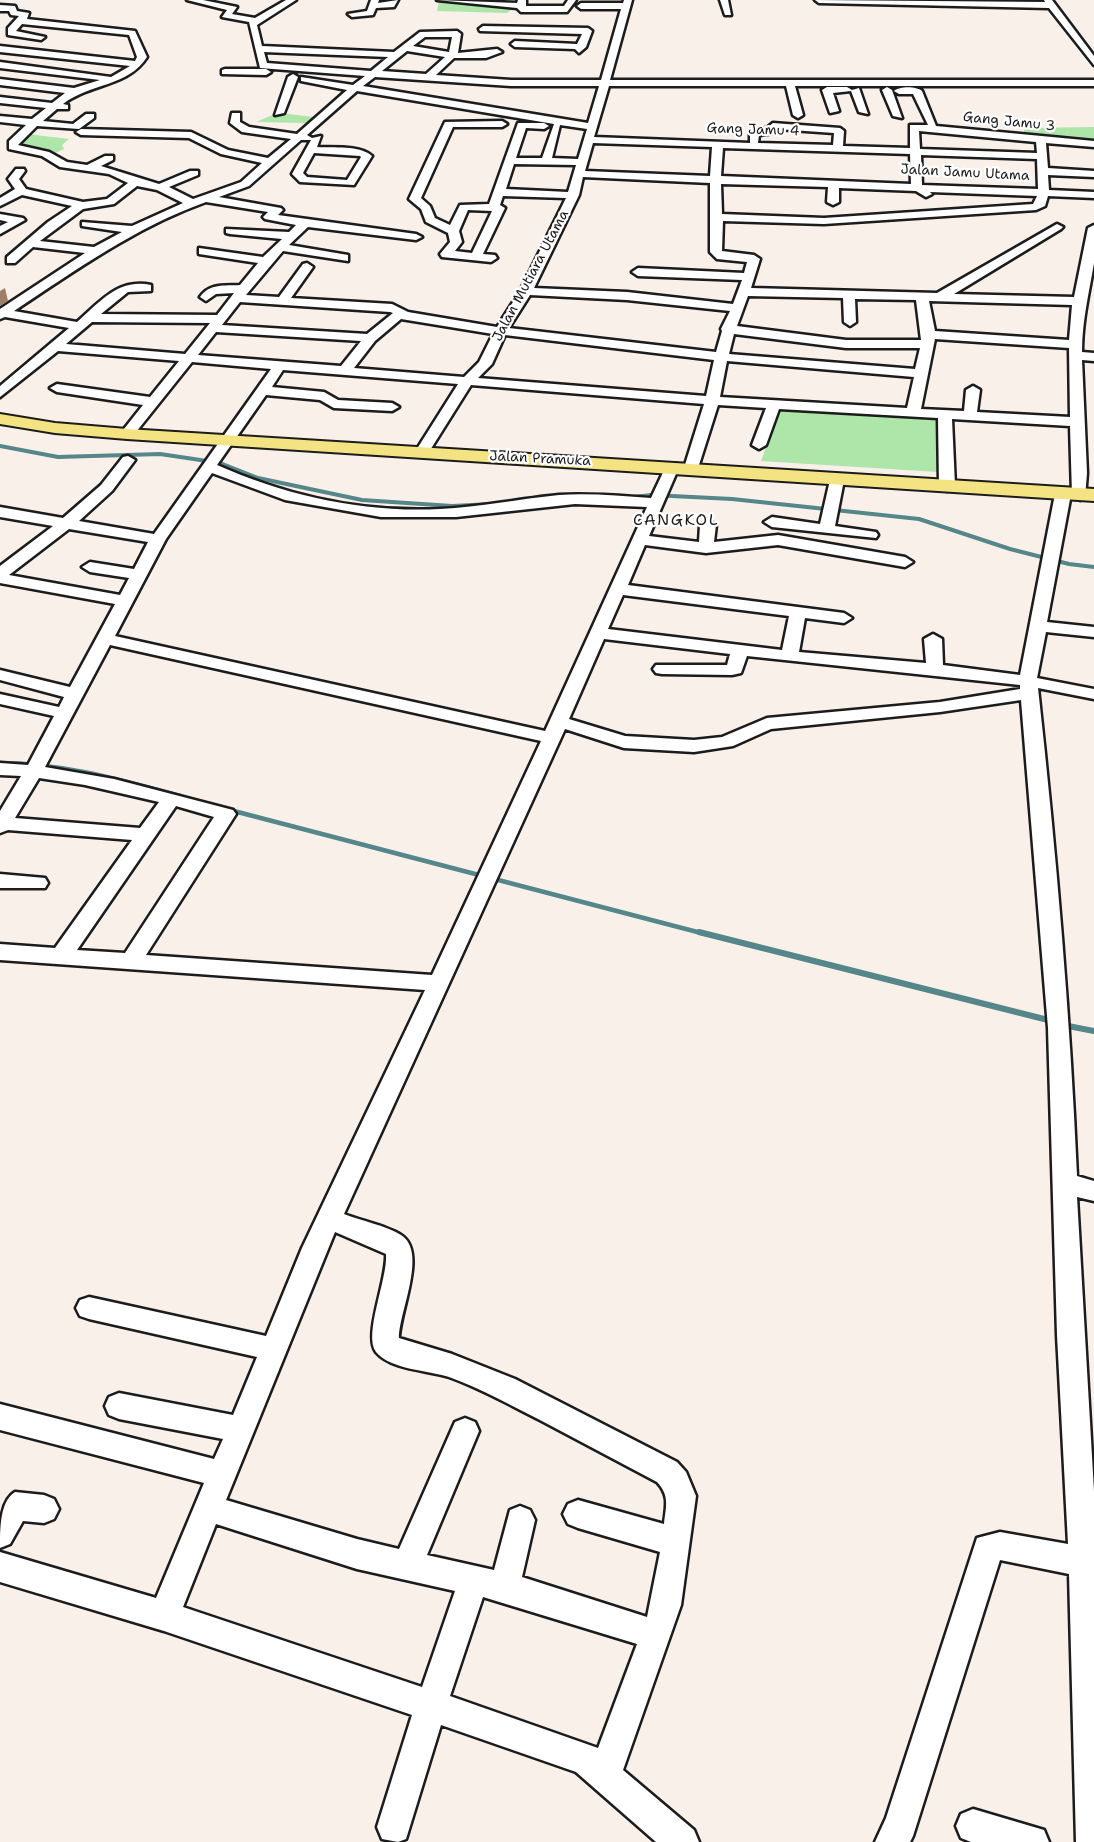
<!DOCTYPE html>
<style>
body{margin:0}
canvas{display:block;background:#f9f0e9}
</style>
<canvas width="1094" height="1842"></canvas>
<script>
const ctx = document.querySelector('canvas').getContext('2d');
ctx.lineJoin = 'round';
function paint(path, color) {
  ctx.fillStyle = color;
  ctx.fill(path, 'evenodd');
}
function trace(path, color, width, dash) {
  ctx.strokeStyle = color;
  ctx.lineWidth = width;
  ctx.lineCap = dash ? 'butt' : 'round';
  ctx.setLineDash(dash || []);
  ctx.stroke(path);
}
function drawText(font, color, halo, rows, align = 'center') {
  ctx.font = font + ' "Shantell Sans",sans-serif';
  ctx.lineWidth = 4.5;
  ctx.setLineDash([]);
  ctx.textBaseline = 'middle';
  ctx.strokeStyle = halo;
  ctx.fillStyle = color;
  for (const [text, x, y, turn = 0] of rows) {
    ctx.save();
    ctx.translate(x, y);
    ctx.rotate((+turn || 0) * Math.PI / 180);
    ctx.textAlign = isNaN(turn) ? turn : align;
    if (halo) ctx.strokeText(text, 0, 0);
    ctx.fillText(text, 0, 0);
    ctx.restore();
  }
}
paint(new Path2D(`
 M439,2H448L516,6L507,13L437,11Z
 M277,113H281L313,117L307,123L256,122Z
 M1094,127V143L1023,136L1025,128Z
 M27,134L69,139L62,145L64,149L51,155L47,151L16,145Z
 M780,408L939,417L938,472L761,461Z`), '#aee5a9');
trace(new Path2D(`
 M0,446L58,457L160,454L187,458L220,463L258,478L362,500L452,506L492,504
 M633,497L652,495L732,499L919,519L1010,549L1069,564L1094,567`), '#55868a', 4);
trace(new Path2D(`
 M0,763C62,763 121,780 180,796
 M230,810L705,934`), '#55868a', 4.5);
trace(new Path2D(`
 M699,932L1052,1021
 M1063,1025L1094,1031`), '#55868a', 6);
const minor = new Path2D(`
 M187,0H203L237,7L232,14L255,18L286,0H296L257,25L262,46L394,52L420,32L457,31L461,34L458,53L497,49L502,52L486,58H454L436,75L511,80H601L621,9H581L577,6L581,3H623L624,0H632L610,80H1094V86H795L803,115L798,118L793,115L786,86H609L594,137L750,143V130L767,128L773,123L840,128L844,131L843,146L910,148V125H928L913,94H899L894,91C900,86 916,86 922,91L936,126L1094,141V147L1046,143L1048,168L1094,171V177L1048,175L1049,190L1094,192V198L1048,196L1045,206L1036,210L824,224L723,221L722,251L754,255L760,259L751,288L937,293L1057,224L1063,227L1061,229L954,294L1074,297L1088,228L1094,225C1094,237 1094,250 1094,263C1089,293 1082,321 1082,352L1094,353V361L1082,360L1087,473L1085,498L1080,500L1072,495L1070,426L952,419L955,486L947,491L939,486L938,418L779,409L766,445L759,449L752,445L766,408L718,405L698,468L691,472L684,468L704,404L471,385L427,455L422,456L415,452L458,384L283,370L272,387L324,392L338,400L392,403L399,407L392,411L334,408L320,400L266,395L217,465C287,496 364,513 440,509C480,507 519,499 559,495C590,493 620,496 651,498L667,464H677L679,467L649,536L699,542L700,525L708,520L716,525L714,542L778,535L905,557L913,562L905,567L778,545L706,553L645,545L628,585L844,613L852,618L844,623L805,618L799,652L926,663L924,639L933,634L942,639L943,665L1020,675L1055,494L1063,489L1071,494L1047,622L1094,627V637L1046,632L1037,678L1094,689V699L1038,688C1056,851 1070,1013 1077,1176L1094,1181V1201L1077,1197L1094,1491V1842H1076L1069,1574L1000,1560L913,1836L910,1842H875L886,1818L977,1538L1000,1532L1068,1544L1057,1335L1048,1028L1021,700L940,712L771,729L733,746L694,752L624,748L565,729L344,1214C361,1221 385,1225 401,1235C428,1252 399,1312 399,1338L452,1354L515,1379L677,1462L686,1472L696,1496L681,1605L623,1770L694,1830L699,1842H656L576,1772L441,1725L406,1839L398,1842L382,1839L377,1827L412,1715L164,1631L0,1582V1552L156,1598L204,1483L0,1430V1404L214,1459L223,1439L119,1419L109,1415L105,1406L109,1397L119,1393L233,1415L257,1357L89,1319L80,1316L76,1308L80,1300L89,1297L266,1336L302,1248L425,990L0,960V944L55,948L132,840L8,830L0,833V811L21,776L0,775V763L28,765L54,716L0,704V694L59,707L64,697L0,680V670L70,687L115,604L0,583V566L53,526L0,517V507L63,518L101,485L123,457L128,456L135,460L112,491L79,521L154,534L271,369L192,362L132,437L127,438L120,434L143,405L57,392L50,388L57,384L150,397L179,361L58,351L0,397V386L69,328L5,317L0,319V309L85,253L33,247L15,263H7V257L48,222L72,206L22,195L0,206V198L15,189L8,179L16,169H24L25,171L19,179L26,189L83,202L107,199L128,183L109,174L60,167L42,156L9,149V141L26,125L0,122V116L32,119L46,108L0,103V97L52,103L65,93L0,85V79L74,88L100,80L0,68V62L111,77L130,66L0,52V46L135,61L137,57L129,35L22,24L16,31L45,37L41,40L8,35V28L19,16L11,15L9,11H0V5L15,6L17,11L29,13L27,19L135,31L147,57C128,87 90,83 63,104L68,105V109H57L43,121L73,124L86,114H94V118L79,129L37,126L18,145L49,152L67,162L87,165L105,156H113V160L101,166L159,184L190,171H198V175L169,187L193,199L241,182L262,163L221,154L189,138L81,135L76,132L81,129L191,132L228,150L268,158L291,139L242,132L230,123L232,113H240V122L249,127L297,134L347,90L301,81V77L353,85L365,76L260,68L249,22L222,17L227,10ZM425,37H452L449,52L413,46ZM407,51L445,57L426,74L382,71ZM264,52L388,57L371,71L267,63ZM375,77L511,86H599L588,123L363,86ZM357,91L554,124L542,158H516L526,128L544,129L549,126L544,123H518L489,204L460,205L450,225L435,218L430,206L421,198L453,127H502L507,124L502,121L445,122L409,199L421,209L426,222L448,233L450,242L440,254L442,257L491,262L497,258L495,255L483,254L505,208L500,205L503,196L566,198L520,291L497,327L408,312L392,304L291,298L313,267L307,263L303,264L279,297L246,295L283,251L348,261V255L289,245L308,227L416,240L422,237L416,234L278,215L283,210L281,208L219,197L249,186L301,140H311L292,174L300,182L354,185L372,156C360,145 333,148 317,147L321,136L312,138L307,135ZM560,125L587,129L578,159L552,158ZM777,129L834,133L833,145L758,143L759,135L775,133ZM919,131L1036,142L1037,153L920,149ZM593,143L712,147L710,176L585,171ZM723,148L910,154L911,184L721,176ZM314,153L360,156L361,157L347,180L307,177L303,173ZM921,155L1037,159L1038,189L922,185ZM514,164L576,165L568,192L506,189ZM583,177L710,183V252L717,259L747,262L744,273L638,268L632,272L638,276L742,280L733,304L627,292L534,288L579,195ZM721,184L828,187L827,202L833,205L839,202V188L916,191L926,197L932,194L930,192L1037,196L1033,204L824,218L722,214ZM137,186L157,190L183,203L132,226L82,222V226L122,232L94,247L40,241L83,209L114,204ZM206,202L268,212L263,217L265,219L296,225L289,232L226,229V233L230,234L282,239L263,257L199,248V254L258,263L240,285C224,286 210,283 200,297L206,301L216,294L234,293L217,315L101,314L128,292L151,291V285C118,278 100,302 77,322L14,311C76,270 136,227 206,202ZM468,210L492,211L472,253L455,251L462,242L459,231ZM530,295L627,300L730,311L721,329L722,331L716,352L509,328ZM748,296L843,298L844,322L850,326L856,322L855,299L916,300L921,340H846L737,326ZM929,301L1072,305L1069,340L935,331ZM240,302L390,312L393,313L367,334L222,325ZM401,319L493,334L479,362L464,377L354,368L375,341ZM92,322L210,323L185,354L66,344ZM216,332L361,341L341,366L198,355ZM734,334L846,348H920L915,369L729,354ZM505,335L714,360L706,396L478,378L492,364ZM935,339L1069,348L1070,417L977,412L980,390L973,386L966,390L964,411L921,409ZM727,361L914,377L907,408L720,397ZM212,473L285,500L381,517H456L575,504L647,507L545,731L115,636L166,539ZM69,529L148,542L134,569L90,562L82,567L90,572L129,578L120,595L9,575ZM623,595L789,616L782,650L608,629ZM604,639L730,654L727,665H656L653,669L656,673L662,674L732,675L741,673L747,656L1020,685V689L940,702L767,718L722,737L694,740L625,736L569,719ZM110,645L541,741L432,975L146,955L236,814L233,810L114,779L45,767ZM39,778L85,785L159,802L140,828L15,818ZM176,806L214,817L125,953L77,950ZM335,1232L386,1254C388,1278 363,1335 376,1352C391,1370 428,1370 449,1377C480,1388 510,1405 540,1420C579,1441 618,1461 657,1482C670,1496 666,1506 664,1524L578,1500L568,1504L563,1514L568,1524L578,1528L660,1552L647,1617L522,1577L535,1520L530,1510L520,1506L510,1510L494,1570L427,1555L479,1431L475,1422L465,1418L455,1422L399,1549L357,1539L226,1500ZM216,1524L357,1569L455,1591L422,1687L183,1607ZM483,1597L637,1644L598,1748L450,1696Z
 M371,0H379L378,3L398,0L394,7L376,8L373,15L352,17L348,14L367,11Z
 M437,0L517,3L518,0H526V6H564L568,0H576L567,12H521L517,8Z
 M720,0H728L731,15H725Z
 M815,0L1045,2L1044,0H1052L1094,56V65L1049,8L819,3Z
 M483,26L588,28L592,31L586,47L579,53L575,49L515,47L511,44L515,41L577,44L582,34L480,31L479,29Z
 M225,69H266L271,72L266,75L222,74V70Z
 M293,74L298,77L284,113L275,115L288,77Z
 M847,87L852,90L859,88L868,114L859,112L851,91L833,93L839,111L830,113L822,90L827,87Z
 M887,87L892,90L902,118L893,116L882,90Z
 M0,214L23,218L25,220L0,234V226L8,222L0,220Z
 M837,476L844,480L835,526L876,532L878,535L876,538L772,527L764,522L772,517L820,524L830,480Z
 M0,874L45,878L48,883L45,888H0Z
 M15,1492L44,1495L54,1499L59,1509L54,1519L44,1523L23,1521L10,1544L0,1548C0,1528 0,1501 15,1492Z
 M973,1809L1044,1830L1049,1842H971L961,1838L956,1826L961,1814Z`);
const major = new Path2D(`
 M0,414L55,423L127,429L1094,489V501L127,439L55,433L0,424Z`);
trace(minor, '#1c1c1c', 5);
trace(major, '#1c1c1c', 4);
paint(minor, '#fff');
paint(major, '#f4e382');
paint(new Path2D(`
 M5,288L8,301L0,306V291Z`), '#9f7e67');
drawText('14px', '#1c1c1c', '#fff', [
 ["Gang Jamu 3",1009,122,6],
 ["Gang Jamu 4",753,130,2],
 ["Jalan Jamu Utama",965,173,3],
 ["Jalan Mutiara Utama",531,276,-62],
 ["Jalan Pramuka",540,459,3]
]);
ctx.letterSpacing = '1.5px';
drawText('16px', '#1c1c1c', '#fff', [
 ["CANGKOL",676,521]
]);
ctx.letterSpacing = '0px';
</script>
